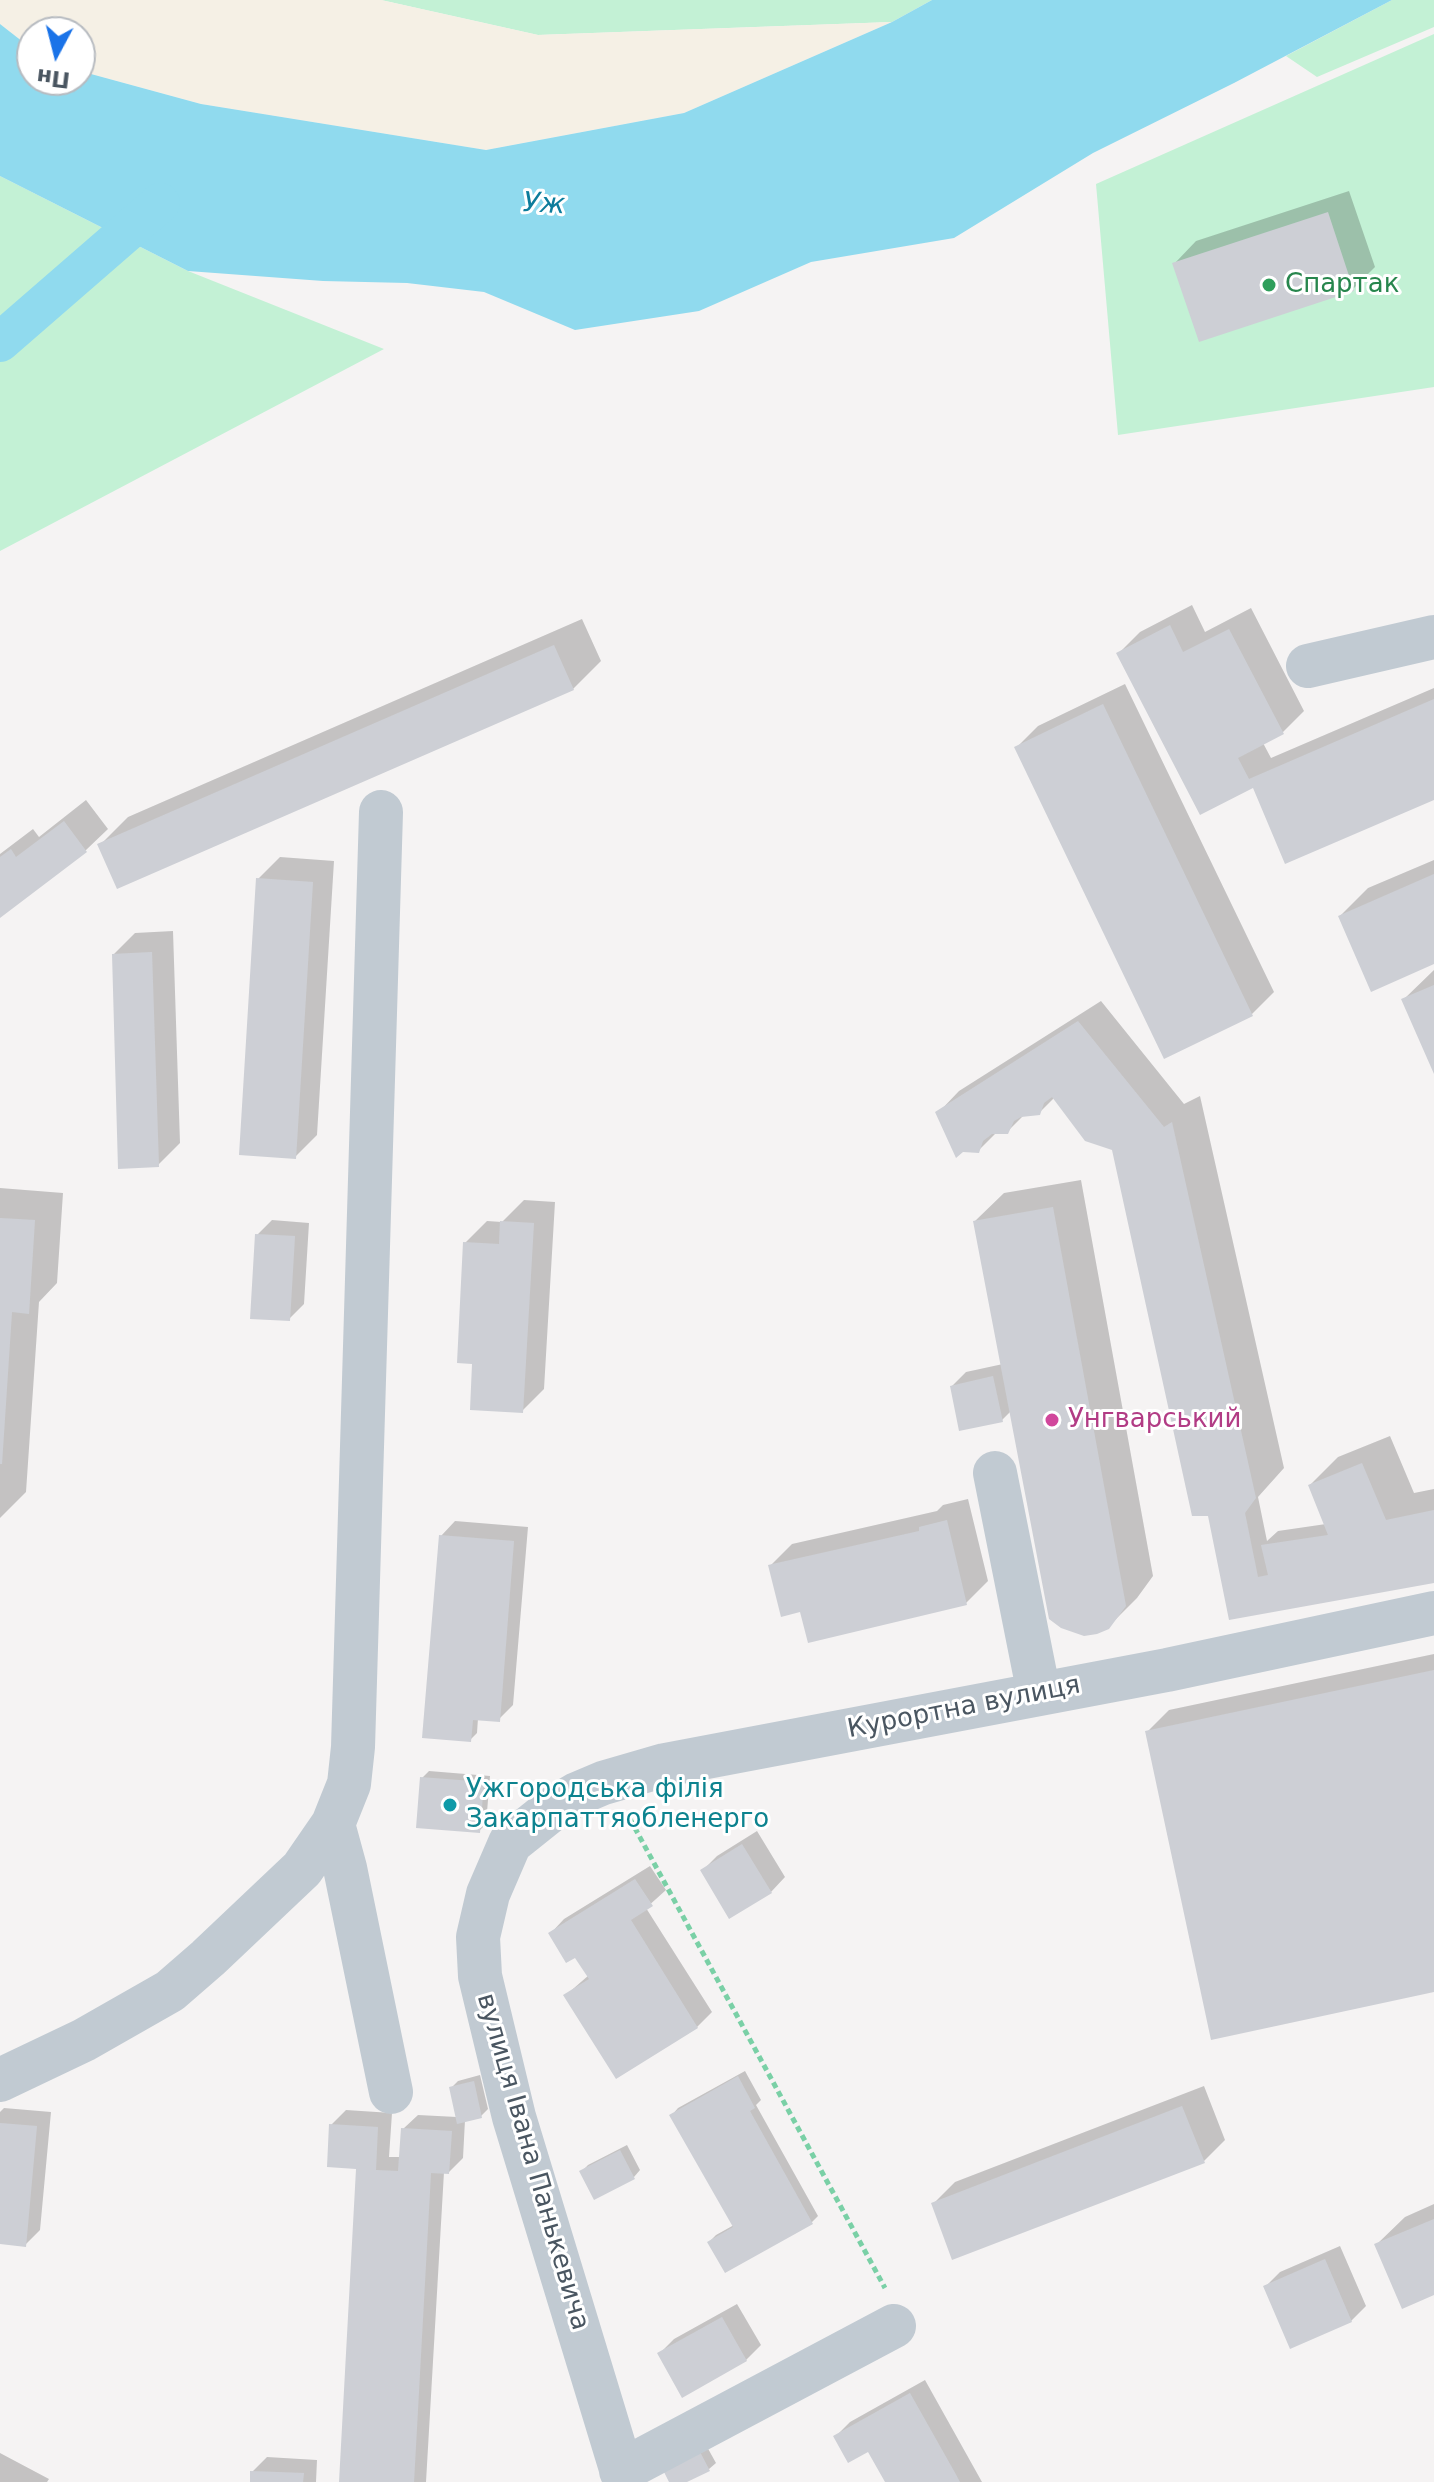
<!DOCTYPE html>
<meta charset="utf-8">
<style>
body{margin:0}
#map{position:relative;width:1434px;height:2482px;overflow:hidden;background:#f5f3f3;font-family:"DejaVu Sans",sans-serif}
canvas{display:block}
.north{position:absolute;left:16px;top:16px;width:80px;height:80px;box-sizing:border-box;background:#fff;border:2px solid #b7bbc0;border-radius:50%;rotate:187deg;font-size:22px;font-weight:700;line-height:32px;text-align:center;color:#4a5661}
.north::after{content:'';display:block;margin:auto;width:28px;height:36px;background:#1a73e8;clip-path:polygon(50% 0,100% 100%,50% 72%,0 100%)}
</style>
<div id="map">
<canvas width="1434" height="2482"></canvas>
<div class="north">Пн</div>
</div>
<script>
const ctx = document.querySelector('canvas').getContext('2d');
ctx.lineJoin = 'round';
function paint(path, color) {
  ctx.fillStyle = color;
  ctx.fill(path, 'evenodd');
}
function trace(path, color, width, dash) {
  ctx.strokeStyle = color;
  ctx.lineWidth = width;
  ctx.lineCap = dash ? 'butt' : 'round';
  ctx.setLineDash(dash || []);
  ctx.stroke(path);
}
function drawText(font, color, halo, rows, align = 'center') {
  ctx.font = font + ' "DejaVu Sans",sans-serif';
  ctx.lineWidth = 6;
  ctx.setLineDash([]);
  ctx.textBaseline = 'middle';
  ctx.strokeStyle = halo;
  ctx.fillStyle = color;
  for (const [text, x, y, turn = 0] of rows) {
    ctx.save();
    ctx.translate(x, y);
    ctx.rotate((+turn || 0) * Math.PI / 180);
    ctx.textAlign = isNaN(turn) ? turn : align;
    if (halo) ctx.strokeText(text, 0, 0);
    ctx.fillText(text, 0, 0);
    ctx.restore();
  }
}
paint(new Path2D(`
 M381,0H932L892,22L538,35Z
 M1392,0H1434V27L1317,77L1286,56Z
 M1434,34V387L1118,435L1096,184Z
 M0,176L188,271L384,349L0,551Z`), '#c3f1d5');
paint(new Path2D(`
 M0,0H381L538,35L892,22L684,113L486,150L201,104L80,71V32H32V49L0,24Z`), '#f5f0e5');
paint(new Path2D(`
 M932,0H1392L1234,83L1093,153L954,238L811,262L699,311L575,330L484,292L407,283L323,281L188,271L0,176V24L32,49V80H80V71L201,104L486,150L684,113L892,22Z`), '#90daee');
paint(new Path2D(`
 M1349,191L1375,267L1353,289L1175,263L1196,241Z
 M1192,605L1205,632L1251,608L1304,711L1282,733L1263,743L1271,758L1434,688V798L1254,785L1119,653L1140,632Z
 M582,619L601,661L573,689L100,845L128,817Z
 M1125,684L1274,992L1252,1014L1165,1056L1016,748L1038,726Z
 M86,800L108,829L86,850L0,916V854L33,829L39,837Z
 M280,857L334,861L317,1135L295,1157L258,879Z
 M1434,860V962L1340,916L1368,888Z
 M173,931L180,1143L158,1165L114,954L135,933Z
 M1434,970V1069L1403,1000Z
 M1101,1001L1184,1104L1200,1096L1284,1468L1258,1497L1267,1541L1278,1531L1326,1524L1310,1485L1338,1457L1390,1436L1414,1493L1434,1489V1581L1230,1617L1210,1515L1114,1149L1055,1097L1039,1113L1024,1115L1007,1132H997L978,1151L938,1113L959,1091Z
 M1081,1180L1153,1576L1137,1598L1108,1627L1011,1411L1002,1420L952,1386L966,1372L1003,1364L975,1221L1004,1193Z
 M0,1188L63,1193L57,1283L39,1302L26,1492L0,1518Z
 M524,1200L555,1202L544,1389L522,1411L465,1243L487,1221L502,1222Z
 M272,1220L309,1223L304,1304L289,1319L257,1235Z
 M968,1499L988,1581L966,1603L802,1610L770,1566L792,1544L937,1511L943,1505Z
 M455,1521L528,1527L513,1705L499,1719L478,1718L477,1733L470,1740L441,1536Z
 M1434,1654V1990L1147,1732L1169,1710Z
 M429,1771L490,1776L486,1824L479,1831L422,1778Z
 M757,1831L785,1877L771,1892L703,1870L717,1856Z
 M650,1866L666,1890L646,1908L712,2012L697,2027L566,1995L589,1975L576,1955L550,1934L564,1919Z
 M745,2071L761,2100L756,2105L818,2216L812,2222L709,2242L716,2235L734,2225L672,2115L678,2108Z
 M480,2075L488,2109L481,2116L465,2120L463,2158L449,2172H444L426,2482H341L359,2167L331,2125L346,2110L392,2113L389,2157H401L403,2129L418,2115L457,2117L451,2088L458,2081Z
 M1204,2086L1225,2140L1203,2162L933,2204L955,2182Z
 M4,2108L51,2112L40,2230L25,2245L0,2242V2112Z
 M627,2145L640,2170L634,2177L582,2171L588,2165Z
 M1434,2204V2293L1376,2245L1405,2217Z
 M1340,2246L1366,2306L1351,2321L1266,2286L1280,2272Z
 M737,2304L761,2345L746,2360L660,2353L674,2339Z
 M925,2380L982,2482H887L869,2450L836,2436L850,2422Z
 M706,2445L716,2463L709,2469L683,2482H671Z
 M0,2453L49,2479L47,2482H0Z
 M267,2457L317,2460L316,2482H252V2472Z`), '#0003');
trace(new Path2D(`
 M0,342L160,203`), '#90daee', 40);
paint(new Path2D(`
 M1328,212L1354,291L1199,342L1172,263Z
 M1170,625L1183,652L1229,629L1284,734L1238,758L1249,779L1434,699V800L1285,864L1253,788L1200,815L1116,653Z
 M554,645L574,690L117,889L97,844Z
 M1103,704L1253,1016L1164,1059L1014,747Z
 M64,821L87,852L0,918V857L11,849L16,857Z
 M1434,874V964L1371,992L1338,916Z
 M256,878L313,882L296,1159L239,1155Z
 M152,952L159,1167L118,1169L112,954Z
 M1434,985V1074L1401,999Z
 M1078,1021L1164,1127L1172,1122L1256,1498L1245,1513L1258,1577L1268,1575L1261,1545L1328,1535L1308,1485L1362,1463L1386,1520L1434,1510V1583L1229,1620L1208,1516H1192L1112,1150L1085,1141L1052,1097L1044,1103L1040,1115L1021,1117L1014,1121L1008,1134H992L983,1141L979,1153L963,1152L956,1158L935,1112Z
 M1053,1207L1126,1606L1109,1629L1097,1634L1084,1636L1061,1628L1049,1619L973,1221Z
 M0,1218L35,1220L29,1314L12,1312L2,1464H0Z
 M500,1221L534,1223L523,1413L470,1410L472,1364L457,1363L463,1242L499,1244Z
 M255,1234L295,1236L290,1321L250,1319Z
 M993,1376L1003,1422L959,1431L950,1386Z
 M947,1520L967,1605L808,1643L800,1612L781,1617L768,1565L919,1531V1527Z
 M439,1535L514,1541L500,1722L473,1720L471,1742L422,1738Z
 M1434,1670V1992L1211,2040L1145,1731Z
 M420,1777L484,1782L480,1833L416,1828Z
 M742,1844L772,1893L729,1919L700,1870Z
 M635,1879L653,1906L631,1920L698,2028L616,2079L563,1995L589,1979L575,1958L566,1963L548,1933Z
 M738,2076L755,2108L750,2111L813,2224L725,2273L707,2242L733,2227L669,2115Z
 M474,2081L482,2118L457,2124L449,2087Z
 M1182,2106L1205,2163L952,2260L931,2203Z
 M0,2123L37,2126L26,2247L0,2244Z
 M329,2124L378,2127L376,2170L398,2171L401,2128L452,2131L449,2174L431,2173L414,2482H339L356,2169L327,2167Z
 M620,2150L635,2179L594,2200L579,2171Z
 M1434,2219V2295L1402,2309L1374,2244Z
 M1325,2259L1352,2322L1290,2349L1263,2286Z
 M722,2317L747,2361L682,2398L657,2353Z
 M910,2393L954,2471L960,2482H885L868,2452L848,2463L833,2436Z
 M699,2450L710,2471L687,2482H669L662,2468Z
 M250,2471L304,2473L303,2482H250Z`), '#cdcfd5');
trace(new Path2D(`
 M630,1819L885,2288`), '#7ad0a6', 5, [6, 4]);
trace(new Path2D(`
 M1308,666L1434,637
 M995,1473L1039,1694
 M333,1824L345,1868L391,2092
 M0,2080L84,2040L170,1991L208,1958L302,1869L333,1824L349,1784L353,1747L381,812
 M621,2471L894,2326
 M625,2482L514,2117L480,1976L478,1937L488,1894L510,1843L555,1807L577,1794L603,1783L665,1765L1167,1670L1434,1613`), '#c1cad2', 44);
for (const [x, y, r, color] of [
 [1269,285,8,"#2e9e5b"],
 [1052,1420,8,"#d1479c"],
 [450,1805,8,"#0f9aa8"]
]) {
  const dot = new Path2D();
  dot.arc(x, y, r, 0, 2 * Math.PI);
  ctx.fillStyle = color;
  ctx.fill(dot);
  trace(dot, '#fff', 3);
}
drawText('26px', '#27864d', '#fff', [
 ["Спартак",1285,285]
], 'left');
drawText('26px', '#b23c85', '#fff', [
 ["Унгварський",1068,1420]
], 'left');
drawText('26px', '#4a5661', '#fff', [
 ["Курортна вулиця",964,1708,-11],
 ["вулиця Івана Панькевича",532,2162,74]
]);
drawText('26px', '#0d838f', '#fff', [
 ["Ужгородська філія",466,1790],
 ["Закарпаттяобленерго",466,1820]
], 'left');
drawText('italic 28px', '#0c7c9b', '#fff', [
 ["Уж",544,205,3]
]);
</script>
